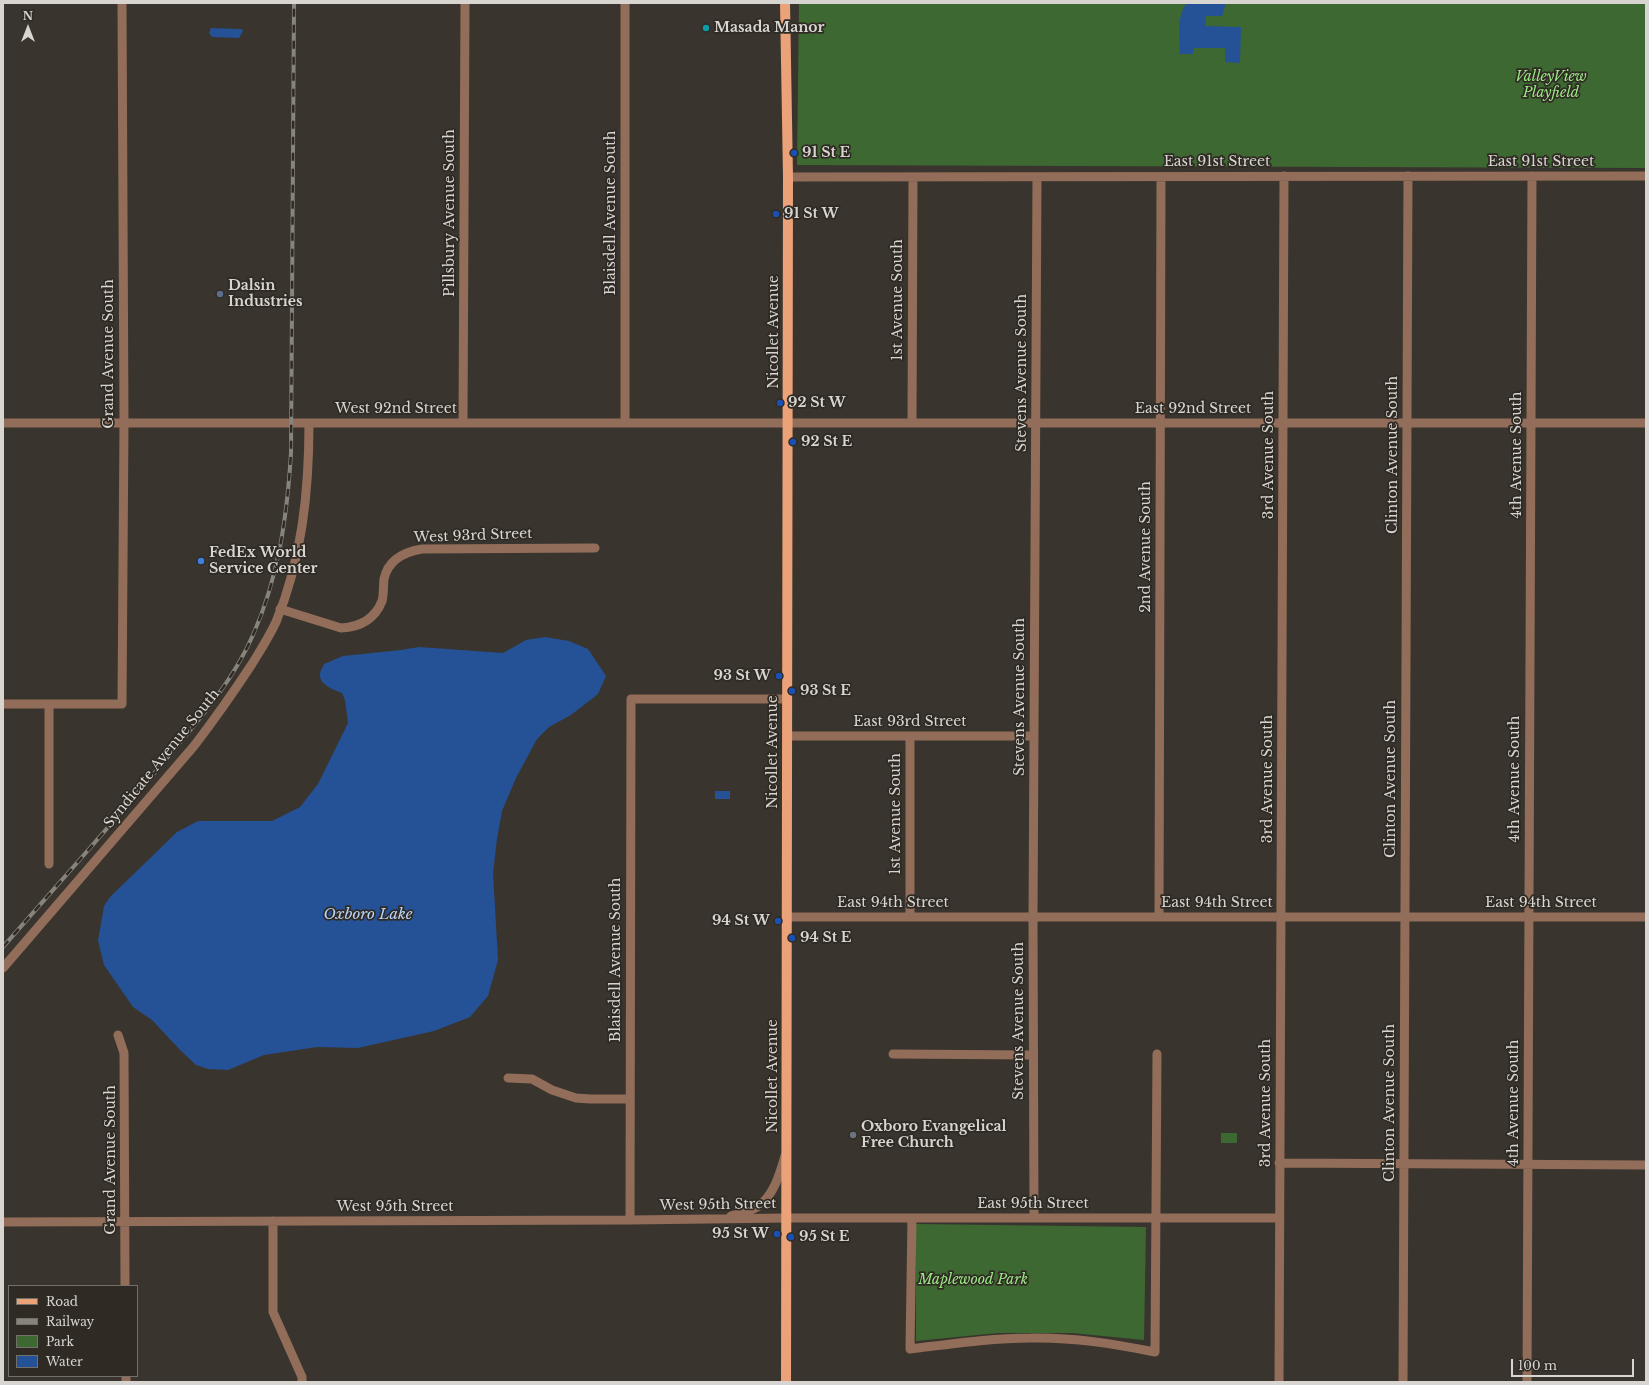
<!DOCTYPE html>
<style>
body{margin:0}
#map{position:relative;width:1649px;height:1385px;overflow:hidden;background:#39352e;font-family:"Libre Baskerville",serif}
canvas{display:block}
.frame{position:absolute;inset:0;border:4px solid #d8d5d1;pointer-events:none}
.legend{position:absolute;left:8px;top:1285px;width:130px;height:92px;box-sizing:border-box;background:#2f2b24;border:1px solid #736f69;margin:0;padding:5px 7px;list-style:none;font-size:12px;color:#d8d5d1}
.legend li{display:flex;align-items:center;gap:8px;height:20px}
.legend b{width:20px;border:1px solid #736f69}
.north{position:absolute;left:8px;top:8px;width:40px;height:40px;-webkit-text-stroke:3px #2f2b24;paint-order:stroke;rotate:0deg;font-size:11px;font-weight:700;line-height:16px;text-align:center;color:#d8d5d1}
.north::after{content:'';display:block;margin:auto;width:14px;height:18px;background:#d8d5d1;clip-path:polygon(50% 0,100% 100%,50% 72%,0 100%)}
.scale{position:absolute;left:1511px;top:1359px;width:123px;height:18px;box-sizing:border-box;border:2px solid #d8d5d1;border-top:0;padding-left:5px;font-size:12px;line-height:14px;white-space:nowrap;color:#d8d5d1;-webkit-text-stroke:3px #2f2b24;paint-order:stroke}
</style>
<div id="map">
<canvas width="1649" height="1385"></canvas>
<div class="frame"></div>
<ul class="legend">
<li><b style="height:5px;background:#eca279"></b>Road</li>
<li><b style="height:5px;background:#87847e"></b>Railway</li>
<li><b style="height:11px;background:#3d6831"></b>Park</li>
<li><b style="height:11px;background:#255196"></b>Water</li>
</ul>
<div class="north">N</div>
<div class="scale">100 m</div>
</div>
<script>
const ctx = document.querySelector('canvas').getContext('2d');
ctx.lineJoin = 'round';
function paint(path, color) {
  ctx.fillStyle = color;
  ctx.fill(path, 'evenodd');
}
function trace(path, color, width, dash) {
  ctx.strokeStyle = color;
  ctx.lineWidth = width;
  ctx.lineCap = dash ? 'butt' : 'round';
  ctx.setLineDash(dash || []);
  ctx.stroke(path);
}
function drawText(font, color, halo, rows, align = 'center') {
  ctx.font = font + ' "Libre Baskerville",serif';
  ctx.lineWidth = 3.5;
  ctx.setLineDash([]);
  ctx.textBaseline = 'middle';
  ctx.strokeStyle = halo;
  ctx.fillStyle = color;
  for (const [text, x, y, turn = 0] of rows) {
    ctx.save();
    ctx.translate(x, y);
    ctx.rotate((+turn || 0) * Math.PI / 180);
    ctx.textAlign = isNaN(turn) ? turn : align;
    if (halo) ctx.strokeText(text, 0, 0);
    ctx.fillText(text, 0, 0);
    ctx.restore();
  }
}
paint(new Path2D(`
 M799,3H1646V168L797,165Z
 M1221,1133H1237V1143H1221Z
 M916,1224L1146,1227L1144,1340L1072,1333H998L916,1341Z`), '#3d6831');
paint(new Path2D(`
 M1187,3H1226L1222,16H1206L1205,26L1241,27L1240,63L1225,62V48H1194L1193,54H1180C1180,38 1176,16 1187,3Z
 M211,28L239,29H242L243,31L239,38L212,37L209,33Z
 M545,637L569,641L588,649L606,676L598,694L571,715L549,727L537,739L516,778L502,811L497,839L493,873L498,960L488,996L470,1017L434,1031L358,1048L317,1047L264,1055L228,1070L208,1069L196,1065L181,1051L152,1020L133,1007L104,965L98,941L104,906L110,897L177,832L198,821H272L300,807L318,784L348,723L345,700L342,693C334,690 319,685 320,674C320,671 323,667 324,664L343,656L401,650L419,647L503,653L526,640Z
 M715,791H730V799H715Z`), '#255196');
trace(new Path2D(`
 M788,177L1646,176
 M625,422V3
 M3,423H1646
 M463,423L465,3
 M912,423L913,177
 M280,609L341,628C360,627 375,619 382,601C384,594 383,586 384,579C388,560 404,552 422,549L595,548
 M3,704H122L124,423L122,3
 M787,736H1034
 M910,736V917
 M49,864V704
 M787,917H1646
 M1159,917L1161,177
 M3,968L194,746C214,720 233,693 252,664C260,651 269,637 276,622C302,559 309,491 309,423
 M118,1035L124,1053L125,1286
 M893,1054L1032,1055
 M508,1078L532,1079L552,1090L576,1098L590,1099H630
 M1279,1163L1646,1165
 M731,1216C741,1213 753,1211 760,1205C775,1193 780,1172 785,1156
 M912,1218L910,1349C951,1344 991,1338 1031,1338C1073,1337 1114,1344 1155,1352L1157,1054
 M1034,1218L1033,917L1037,177
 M630,1220L631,699H787
 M273,1221V1312L302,1377V1382
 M3,1222L630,1220L786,1218H1279
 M126,1376V1382
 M1279,1382L1284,176
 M1403,1382L1408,176
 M1527,1382L1532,176`), '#926d59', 9);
trace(new Path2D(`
 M785,3L788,177L786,1382`), '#eca279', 10);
const rail = new Path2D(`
 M3,947C58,884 114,822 167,758C199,720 233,681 253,635C279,576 287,516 291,453L294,3`);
trace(rail, '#87847e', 4);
trace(rail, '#2f2b24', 2.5, [8]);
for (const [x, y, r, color] of [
 [706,28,4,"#0f9aa8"],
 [794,153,4,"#1a4fb4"],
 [776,214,4,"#1a4fb4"],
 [220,294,4,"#5c6f8a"],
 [780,403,4,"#1a4fb4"],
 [793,442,4,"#1a4fb4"],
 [201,561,4,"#3f7fe0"],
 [779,676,4,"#1a4fb4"],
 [792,691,4,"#1a4fb4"],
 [778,921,4,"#1a4fb4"],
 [792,938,4,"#1a4fb4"],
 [853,1135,4,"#6b7280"],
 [777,1234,4,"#1a4fb4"],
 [791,1237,4,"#1a4fb4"]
]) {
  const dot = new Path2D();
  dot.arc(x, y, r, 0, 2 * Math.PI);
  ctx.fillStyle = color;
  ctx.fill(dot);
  trace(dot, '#2f2b24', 1.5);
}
drawText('bold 14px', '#d8d5d1', '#2f2b24', [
 ["Masada Manor",714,28],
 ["91 St E",802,153],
 ["91 St W",784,214],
 ["Dalsin",228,286],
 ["Industries",228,302],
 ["92 St W",788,403],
 ["92 St E",801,442],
 ["FedEx World",209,553],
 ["Service Center",209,569],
 ["93 St W",771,676,"right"],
 ["93 St E",800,691],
 ["94 St W",770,921,"right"],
 ["94 St E",800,938],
 ["Oxboro Evangelical",861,1127],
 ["Free Church",861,1143],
 ["95 St W",769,1234,"right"],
 ["95 St E",799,1237]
], 'left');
drawText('italic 14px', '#9ae884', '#2f2b24', [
 ["ValleyView",1551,77],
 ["Playfield",1551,93],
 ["Maplewood Park",973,1280]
]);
drawText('14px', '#d8d5d1', '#2f2b24', [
 ["East 91st Street",1217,162],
 ["East 91st Street",1541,162],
 ["Pillsbury Avenue South",450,213,-90],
 ["Blaisdell Avenue South",611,213,-90],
 ["1st Avenue South",898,300,-90],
 ["Nicollet Avenue",774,332,-90],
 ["Grand Avenue South",109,354,-90],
 ["Stevens Avenue South",1022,373,-90],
 ["West 92nd Street",396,409],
 ["East 92nd Street",1193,409],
 ["3rd Avenue South",1269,455,-90],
 ["Clinton Avenue South",1393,455,-90],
 ["4th Avenue South",1517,455,-90],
 ["West 93rd Street",473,536,-2],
 ["2nd Avenue South",1146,547,-90],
 ["Stevens Avenue South",1020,697,-90],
 ["East 93rd Street",910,722],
 ["Nicollet Avenue",773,752,-90],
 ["Syndicate Avenue South",162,759,-51],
 ["3rd Avenue South",1268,779,-90],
 ["Clinton Avenue South",1391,779,-90],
 ["4th Avenue South",1515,779,-90],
 ["1st Avenue South",896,814,-90],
 ["East 94th Street",893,903],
 ["East 94th Street",1217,903],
 ["East 94th Street",1541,903],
 ["Blaisdell Avenue South",616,960,-90],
 ["Stevens Avenue South",1019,1021,-90],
 ["Nicollet Avenue",773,1076,-90],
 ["3rd Avenue South",1266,1103,-90],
 ["Clinton Avenue South",1390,1103,-90],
 ["4th Avenue South",1514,1103,-90],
 ["Grand Avenue South",111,1160,-90],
 ["East 95th Street",1033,1204],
 ["West 95th Street",718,1205,-1],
 ["West 95th Street",395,1207]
]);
drawText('italic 15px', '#b9d2f9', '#2f2b24', [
 ["Oxboro Lake",368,915]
]);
</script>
